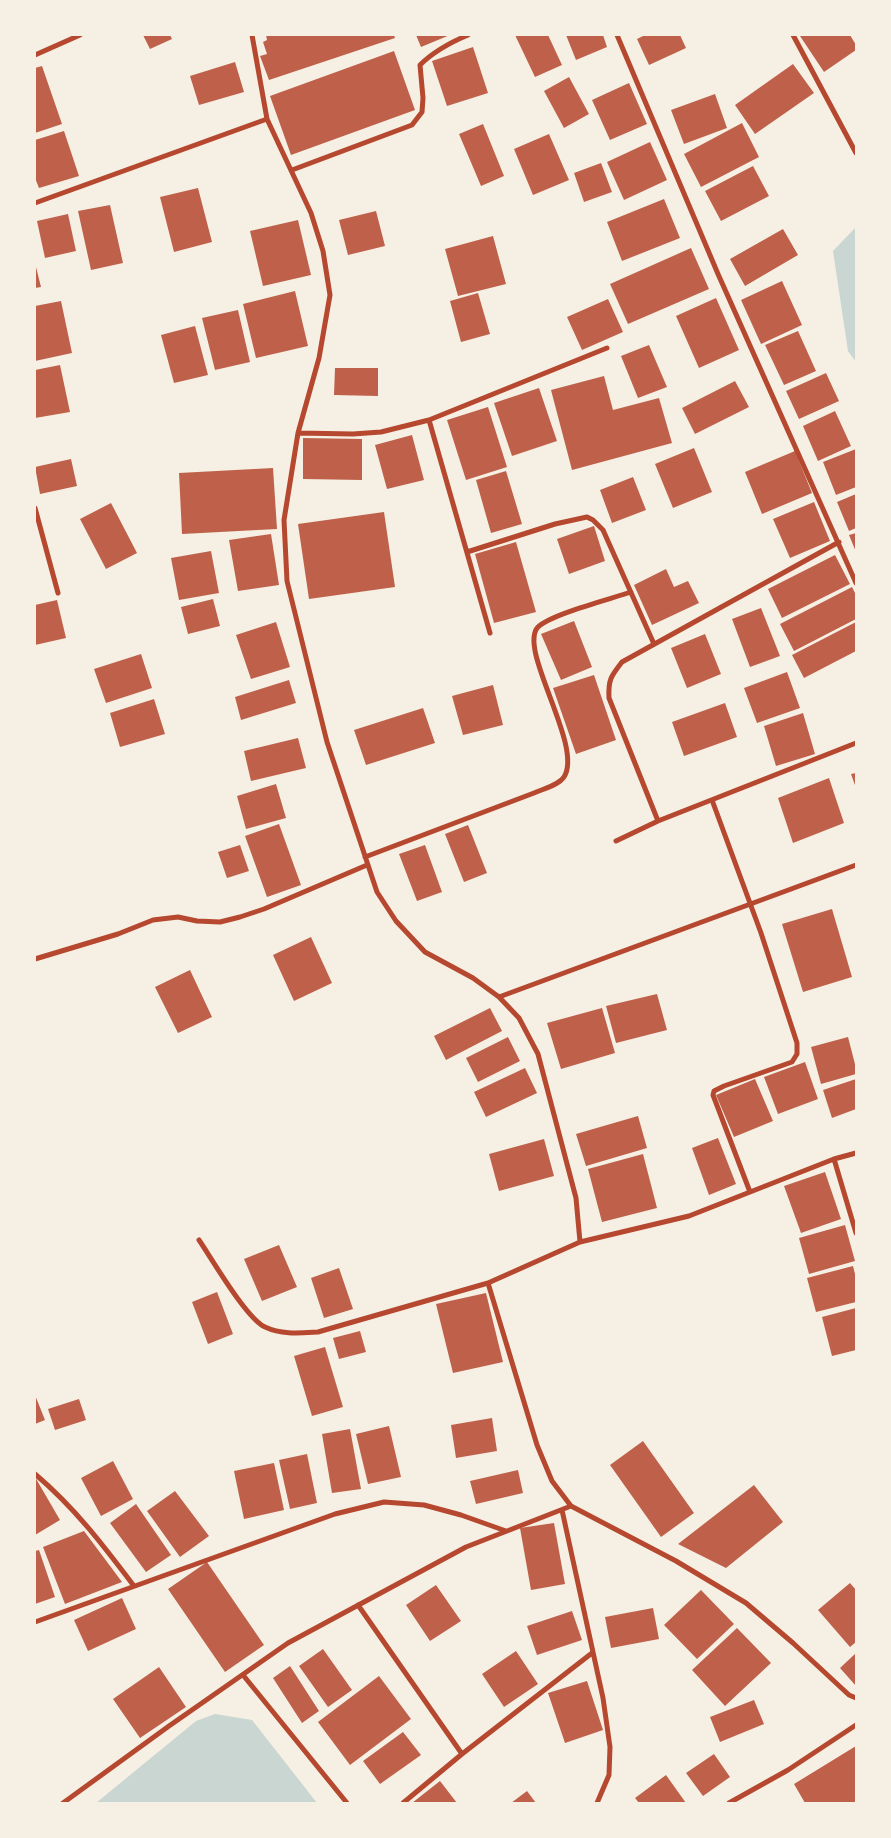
<!DOCTYPE html>
<style>
body{margin:0}
#map{position:relative;width:891px;height:1838px;overflow:hidden;background:#f6efe4;font-family:"Space Grotesk",sans-serif}
canvas{display:block}
.frame{position:absolute;inset:0;border:36px solid #f6efe4;pointer-events:none}
</style>
<div id="map">
<canvas width="891" height="1838"></canvas>
<div class="frame"></div>
</div>
<script>
const ctx = document.querySelector('canvas').getContext('2d');
ctx.lineJoin = 'round';
function paint(path, color) {
  ctx.fillStyle = color;
  ctx.fill(path, 'evenodd');
}
function trace(path, color, width, dash) {
  ctx.strokeStyle = color;
  ctx.lineWidth = width;
  ctx.lineCap = dash ? 'butt' : 'round';
  ctx.setLineDash(dash || []);
  ctx.stroke(path);
}
paint(new Path2D(`
 M856,227V362L848,351L833,251Z
 M215,1714L252,1720L317,1803H96L196,1721Z`), '#c9d6d2');
paint(new Path2D(`
 M143,35H170L172,39L150,49Z
 M266,35H394L395,38L269,80L260,56L267,54L263,42L267,40Z
 M416,35H450L421,47Z
 M515,35H548L562,65L535,77Z
 M566,35H603L607,47L576,60Z
 M645,35H680L686,48L649,65L637,39Z
 M802,35H850L856,45V50L824,72L800,36Z
 M473,47L488,93L447,106L432,61Z
 M394,51L415,110L291,155L270,96Z
 M235,62L244,92L199,105L190,76Z
 M793,64L814,93L755,134L735,105Z
 M42,66L62,124L35,133V68Z
 M569,77L589,114L564,128L544,91Z
 M629,83L647,124L610,140L592,100Z
 M715,94L727,128L684,144L671,110Z
 M742,123L759,157L701,187L684,154Z
 M483,124L504,176L481,186L459,134Z
 M64,131L79,176L39,188L35,178V140Z
 M549,134L569,180L533,195L514,149Z
 M650,142L667,180L624,200L607,162Z
 M601,163L612,192L584,202L574,173Z
 M753,166L769,196L721,221L705,191Z
 M198,188L212,242L174,252L160,197Z
 M664,199L680,238L622,261L607,222Z
 M110,205L123,263L91,270L78,211Z
 M376,211L385,246L348,255L339,220Z
 M68,214L76,251L45,258L37,221Z
 M298,220L311,275L263,286L250,231Z
 M783,229L798,255L745,286L730,259Z
 M493,236L506,284L458,296L445,249Z
 M691,248L709,289L628,324L610,284Z
 M35,263L41,287L35,288Z
 M782,281L802,325L761,344L741,300Z
 M295,291L308,346L256,358L243,304Z
 M478,293L490,334L461,342L450,301Z
 M716,298L739,350L699,368L676,316Z
 M608,299L623,332L582,350L567,317Z
 M61,301L72,353L35,361V306Z
 M238,310L250,362L215,370L202,318Z
 M195,326L208,375L174,383L161,335Z
 M798,331L816,371L784,385L765,345Z
 M649,345L667,387L638,398L621,356Z
 M60,365L70,412L35,418V370Z
 M335,368H378V396L334,395Z
 M826,373L839,401L799,419L786,391Z
 M604,376L613,410L659,398L672,443L572,470L551,390Z
 M735,381L749,407L695,434L682,408Z
 M539,388L557,441L512,456L494,403Z
 M488,407L507,467L466,480L447,420Z
 M835,411L851,446L818,461L803,426Z
 M412,435L424,480L387,489L375,445Z
 M303,438L362,439V480L303,479Z
 M694,448L712,492L673,508L655,464Z
 M856,449V487L836,495L823,462Z
 M795,451L812,493L762,514L745,472Z
 M71,459L77,486L40,494L35,467Z
 M273,468L277,529L182,534L179,473Z
 M506,471L522,524L491,533L476,480Z
 M633,477L646,510L612,523L600,490Z
 M856,494V528L849,531L837,502Z
 M814,502L830,541L790,558L773,519Z
 M111,503L137,553L106,569L80,519Z
 M384,512L395,587L309,599L298,524Z
 M594,526L605,561L569,574L557,539Z
 M856,533V552L849,535Z
 M271,534L279,585L238,591L229,540Z
 M516,542L536,612L494,623L475,554Z
 M211,551L219,593L179,600L171,558Z
 M835,555L850,584L782,618L768,589Z
 M666,569L674,587L688,581L699,603L652,625L634,585Z
 M852,587L856,595V619L794,651L780,624Z
 M213,599L220,626L188,634L181,607Z
 M57,600L66,638L35,645V605Z
 M761,608L780,656L750,667L732,619Z
 M574,621L592,667L561,680L541,634Z
 M276,622L290,667L251,679L236,635Z
 M856,622V651L804,678L792,655Z
 M705,634L721,674L687,688L671,648Z
 M141,654L152,688L106,703L94,669Z
 M787,672L800,708L757,723L744,688Z
 M594,675L616,740L576,754L553,688Z
 M289,680L296,703L241,720L235,697Z
 M493,685L503,725L463,735L452,696Z
 M154,699L165,734L120,747L110,713Z
 M725,703L737,737L684,756L672,722Z
 M423,708L435,743L366,765L354,730Z
 M803,713L815,754L776,766L764,726Z
 M298,738L306,768L251,781L244,751Z
 M856,773V788L851,774Z
 M829,778L844,823L793,843L778,798Z
 M276,784L286,818L246,829L237,796Z
 M279,824L301,885L267,897L245,836Z
 M468,825L487,873L464,882L445,834Z
 M240,845L249,871L227,878L218,852Z
 M425,845L442,892L417,901L399,854Z
 M832,909L852,977L803,992L782,924Z
 M311,937L332,983L294,1001L273,955Z
 M190,970L212,1017L178,1033L155,987Z
 M657,994L667,1030L616,1043L606,1006Z
 M490,1008L502,1031L446,1060L434,1036Z
 M602,1008L615,1053L561,1069L547,1023Z
 M508,1037L520,1061L478,1082L466,1058Z
 M848,1037L856,1068V1074L821,1084L811,1047Z
 M805,1062L818,1099L778,1114L764,1077Z
 M525,1068L537,1093L486,1117L474,1092Z
 M755,1079L773,1121L734,1137L716,1095Z
 M856,1079V1109L832,1118L823,1090Z
 M638,1116L647,1148L586,1166L576,1134Z
 M718,1138L736,1184L709,1195L692,1148Z
 M544,1139L554,1176L499,1191L489,1154Z
 M643,1154L657,1208L602,1222L588,1169Z
 M825,1172L841,1219L801,1233L784,1186Z
 M845,1225L855,1261L809,1274L799,1238Z
 M279,1245L297,1287L262,1301L244,1259Z
 M853,1266L856,1278V1302L816,1312L807,1278Z
 M339,1268L353,1309L324,1318L311,1278Z
 M217,1292L233,1334L208,1344L192,1302Z
 M486,1293L503,1362L453,1373L436,1304Z
 M856,1308V1350L832,1356L822,1317Z
 M360,1331L366,1352L339,1359L333,1338Z
 M325,1347L343,1407L312,1416L294,1356Z
 M35,1395L45,1420L35,1424Z
 M79,1399L86,1420L55,1430L48,1409Z
 M492,1418L497,1451L456,1458L451,1425Z
 M389,1426L401,1477L368,1484L356,1434Z
 M350,1429L361,1489L332,1493L322,1434Z
 M643,1441L694,1513L661,1537L610,1465Z
 M307,1454L317,1503L290,1509L279,1460Z
 M113,1461L133,1499L101,1516L81,1478Z
 M274,1463L284,1510L244,1519L234,1471Z
 M518,1470L523,1493L476,1504L470,1481Z
 M35,1477L60,1520L35,1535Z
 M754,1485L783,1522L726,1568L678,1544Z
 M175,1491L209,1536L180,1557L147,1511Z
 M136,1504L171,1555L146,1572L110,1523Z
 M554,1523L565,1584L531,1590L520,1528Z
 M84,1531L122,1582L65,1604L43,1547Z
 M39,1550L55,1597L35,1604V1551Z
 M207,1562L264,1645L225,1672L168,1589Z
 M850,1583L856,1590V1642L850,1647L818,1610Z
 M436,1585L461,1621L430,1641L406,1605Z
 M701,1590L734,1624L697,1659L664,1625Z
 M122,1598L136,1629L88,1651L74,1620Z
 M653,1608L659,1639L611,1648L605,1617Z
 M572,1611L582,1640L537,1655L527,1626Z
 M737,1628L771,1663L725,1706L692,1670Z
 M323,1649L352,1690L328,1707L299,1666Z
 M516,1651L538,1684L504,1707L482,1674Z
 M856,1653V1686L840,1668Z
 M290,1666L319,1711L302,1723L273,1678Z
 M159,1667L186,1707L140,1738L113,1699Z
 M379,1676L411,1719L350,1765L318,1722Z
 M587,1681L603,1730L565,1743L548,1693Z
 M754,1700L764,1724L720,1742L710,1717Z
 M403,1732L421,1755L380,1784L363,1761Z
 M856,1746V1803H805L794,1784Z
 M714,1754L730,1777L703,1796L686,1773Z
 M666,1775L686,1803H639L635,1798Z
 M440,1781L457,1803H412Z
 M527,1791L536,1803H511Z`), '#bf614a');
trace(new Path2D(`
 M252,35L267,119L311,213L323,251L330,295L319,358L298,433L284,520L287,581L327,742L377,892L396,921L425,952L473,978L499,997L519,1018L538,1054L576,1198L580,1242
 M617,35L718,274L856,583
 M793,35L856,153
 M35,55L80,35
 M292,170L412,125L422,112L423,98L420,65C434,51 449,43 468,35
 M35,203L267,119
 M429,420L490,633
 M298,433L353,434L381,432L429,420L607,348
 M35,508L58,593
 M467,552L555,524L587,517L593,520L603,530L654,644
 M712,800L761,933L797,1043V1054L792,1062L724,1086L714,1091L713,1095L750,1192
 M658,821L609,698C608,680 611,676 622,662L839,542
 M616,841L658,821L856,743
 M365,857L534,793C543,789 559,785 564,777C584,746 517,649 538,627C551,614 611,599 631,592
 M35,959L118,934L153,920L178,917L197,921L220,922L240,917L264,909L367,865
 M499,997L856,865
 M834,1159L856,1233
 M199,1240C212,1259 246,1318 265,1327C282,1335 300,1333 318,1332L488,1283L580,1242L689,1216L834,1159L856,1153
 M488,1283L537,1445L552,1481L571,1506L676,1561L746,1603L793,1643L849,1695L856,1698
 M35,1474C75,1508 103,1545 134,1586
 M562,1510L603,1698L610,1747L609,1775L597,1803
 M358,1605L462,1754
 M35,1622L335,1514L384,1502L424,1505L461,1515L506,1531
 M243,1675L347,1803
 M63,1803L169,1726L288,1643L466,1547L571,1506
 M403,1803L462,1754L592,1653
 M729,1803L788,1770L856,1725`), '#b5482f', 5);
</script>
